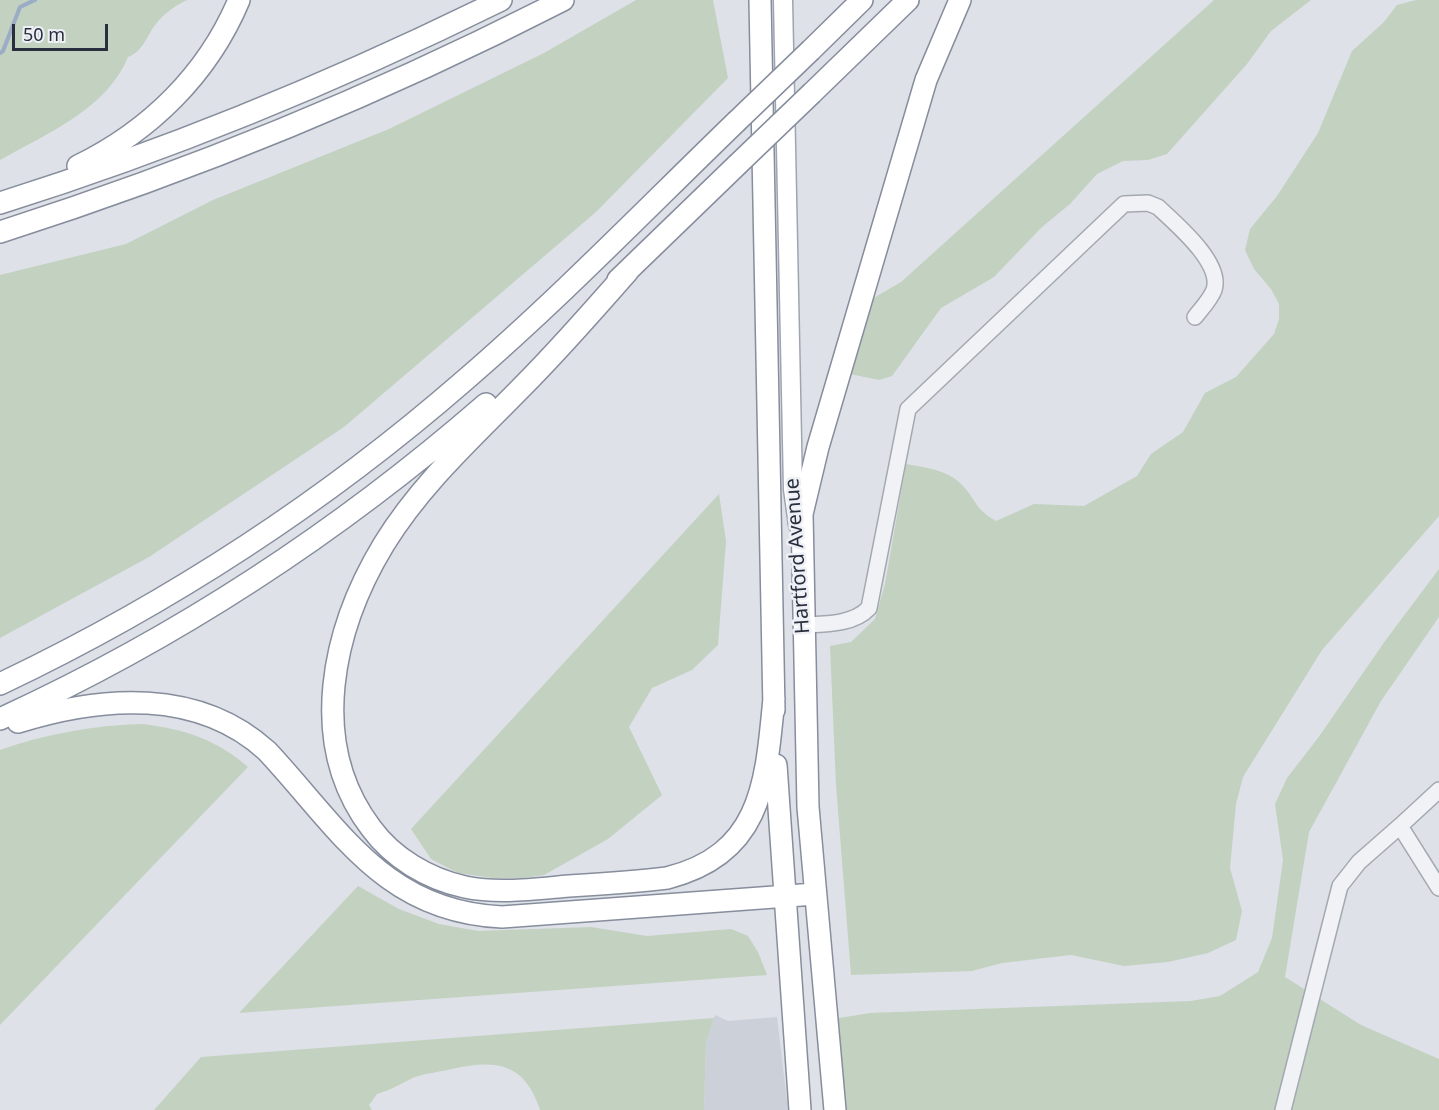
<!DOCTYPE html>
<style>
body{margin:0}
#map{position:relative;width:1439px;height:1110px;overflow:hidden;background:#dee1e7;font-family:"Noto Sans",sans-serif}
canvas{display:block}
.scale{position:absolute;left:12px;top:24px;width:96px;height:27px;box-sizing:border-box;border:3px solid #282e3d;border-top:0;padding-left:8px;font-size:18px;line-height:21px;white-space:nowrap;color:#282e3d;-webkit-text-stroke:4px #eef0f5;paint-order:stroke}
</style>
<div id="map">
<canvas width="1439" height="1110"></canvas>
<div class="scale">50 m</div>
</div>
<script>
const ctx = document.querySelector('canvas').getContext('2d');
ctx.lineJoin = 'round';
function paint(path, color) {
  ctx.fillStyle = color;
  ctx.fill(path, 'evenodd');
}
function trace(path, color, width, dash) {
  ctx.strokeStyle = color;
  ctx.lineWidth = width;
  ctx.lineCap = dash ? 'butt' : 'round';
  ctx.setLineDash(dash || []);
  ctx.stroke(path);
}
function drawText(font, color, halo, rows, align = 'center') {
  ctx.font = font + ' "Noto Sans",sans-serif';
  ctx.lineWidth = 5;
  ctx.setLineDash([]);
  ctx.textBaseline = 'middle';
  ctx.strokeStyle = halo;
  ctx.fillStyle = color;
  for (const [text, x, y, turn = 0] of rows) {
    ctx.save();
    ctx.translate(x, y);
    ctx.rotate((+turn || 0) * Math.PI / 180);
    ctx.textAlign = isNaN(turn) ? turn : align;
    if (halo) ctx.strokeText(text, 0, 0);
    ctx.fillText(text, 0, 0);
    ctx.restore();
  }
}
paint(new Path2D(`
 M715,1015L728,1021L777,1017L788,1110H704L706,1043Z`), '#ccd0d9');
paint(new Path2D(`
 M0,0H187C175,6 164,13 156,24C146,36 144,51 128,57C107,109 46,134 0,160Z
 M636,0H713L728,78L596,212L344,427L149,557L0,638V275L126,244L213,200L389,129L544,53Z
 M1214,0H1311L1271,31L1247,64L1167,154L1148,160L1123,161L1097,174L1070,204L1042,227L994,277L941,308L892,376L879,380L845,373L865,303L901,282Z
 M1416,0H1439V516L1322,650L1243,777L1236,804L1230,868L1242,911L1236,940L1208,953L1168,962L1124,966L1071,955L1002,963L972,971L851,975L836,785L830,646L851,642L875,619L885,584L906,464C923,467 947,470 960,483C976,498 974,509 996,521L1034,504L1084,506L1137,476L1151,454L1183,432L1205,393L1236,377L1274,334L1279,319V304L1271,289L1254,269L1245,250L1250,229L1277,196L1318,133L1352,51L1384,22L1397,5Z
 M719,494L726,541L718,645L692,670L652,688L629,727L662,795L608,839L544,875L523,878H493L458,873L431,859L411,829Z
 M1439,569V617L1381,701L1309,832L1285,977L1361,1025L1439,1059V1110H839L833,1019L870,1013L1191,1001L1220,996L1258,972L1272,938L1283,860L1275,804L1287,778L1318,738L1385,641Z
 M143,724C184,729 216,739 248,767L0,1025V750C46,734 94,725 143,724Z
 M358,886L399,909L439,924L478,931L591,927L647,936L731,929L748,936L758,952L767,975L239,1013Z
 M714,1018L706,1043L704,1110H540C525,1063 496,1059 452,1069C440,1072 426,1073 415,1077C401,1083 392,1090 377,1094L369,1105L372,1110H154L201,1057Z`), '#c3d1c0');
trace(new Path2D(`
 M0,53L3,51L20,7L35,0`), '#9aacc6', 4);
const minor = new Path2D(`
 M803,625C824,624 853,625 869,608L908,409L1124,204L1148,203L1158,207C1176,224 1223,263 1214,290C1210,300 1202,308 1195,317
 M1439,790L1400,826L1439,888
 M1283,1110L1340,886L1359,862L1400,826`);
const major = new Path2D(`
 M783,0L793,489L798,525`);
const highway = new Path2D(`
 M760,0L774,710
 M811,50L862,0
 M812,93L908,0
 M78,166C150,131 208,74 239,0
 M0,203C172,149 339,80 501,0
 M0,232C194,170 382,93 563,0
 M628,271C593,311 558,351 521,388C472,438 421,484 384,544C333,628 306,742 371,828C393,858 428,879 465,887C499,894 534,889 569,886C602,884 635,882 667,878C763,854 766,781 774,698
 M618,280L737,165
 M0,684C168,604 325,502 465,380C559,299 646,209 736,122
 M0,719C177,638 340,531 486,404
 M18,722C101,696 198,688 267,751C339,828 384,912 502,917L815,894
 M776,765L800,1110
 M835,1110L808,807L802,514L818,447L926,80L960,0`);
trace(minor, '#a4a8b1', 18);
trace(major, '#9ea5b2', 21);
trace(highway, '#868d9d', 24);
trace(minor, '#f1f2f6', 15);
trace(major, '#fff', 18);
trace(highway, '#fff', 21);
const highwayBridge = new Path2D(`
 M736,122L811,50
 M737,165L812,93`);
trace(highwayBridge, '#868d9d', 24, []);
trace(highwayBridge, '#fff', 21);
drawText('20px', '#282e3d', '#eef0f5', [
 ["Hartford Avenue",798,556,-94]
]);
</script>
